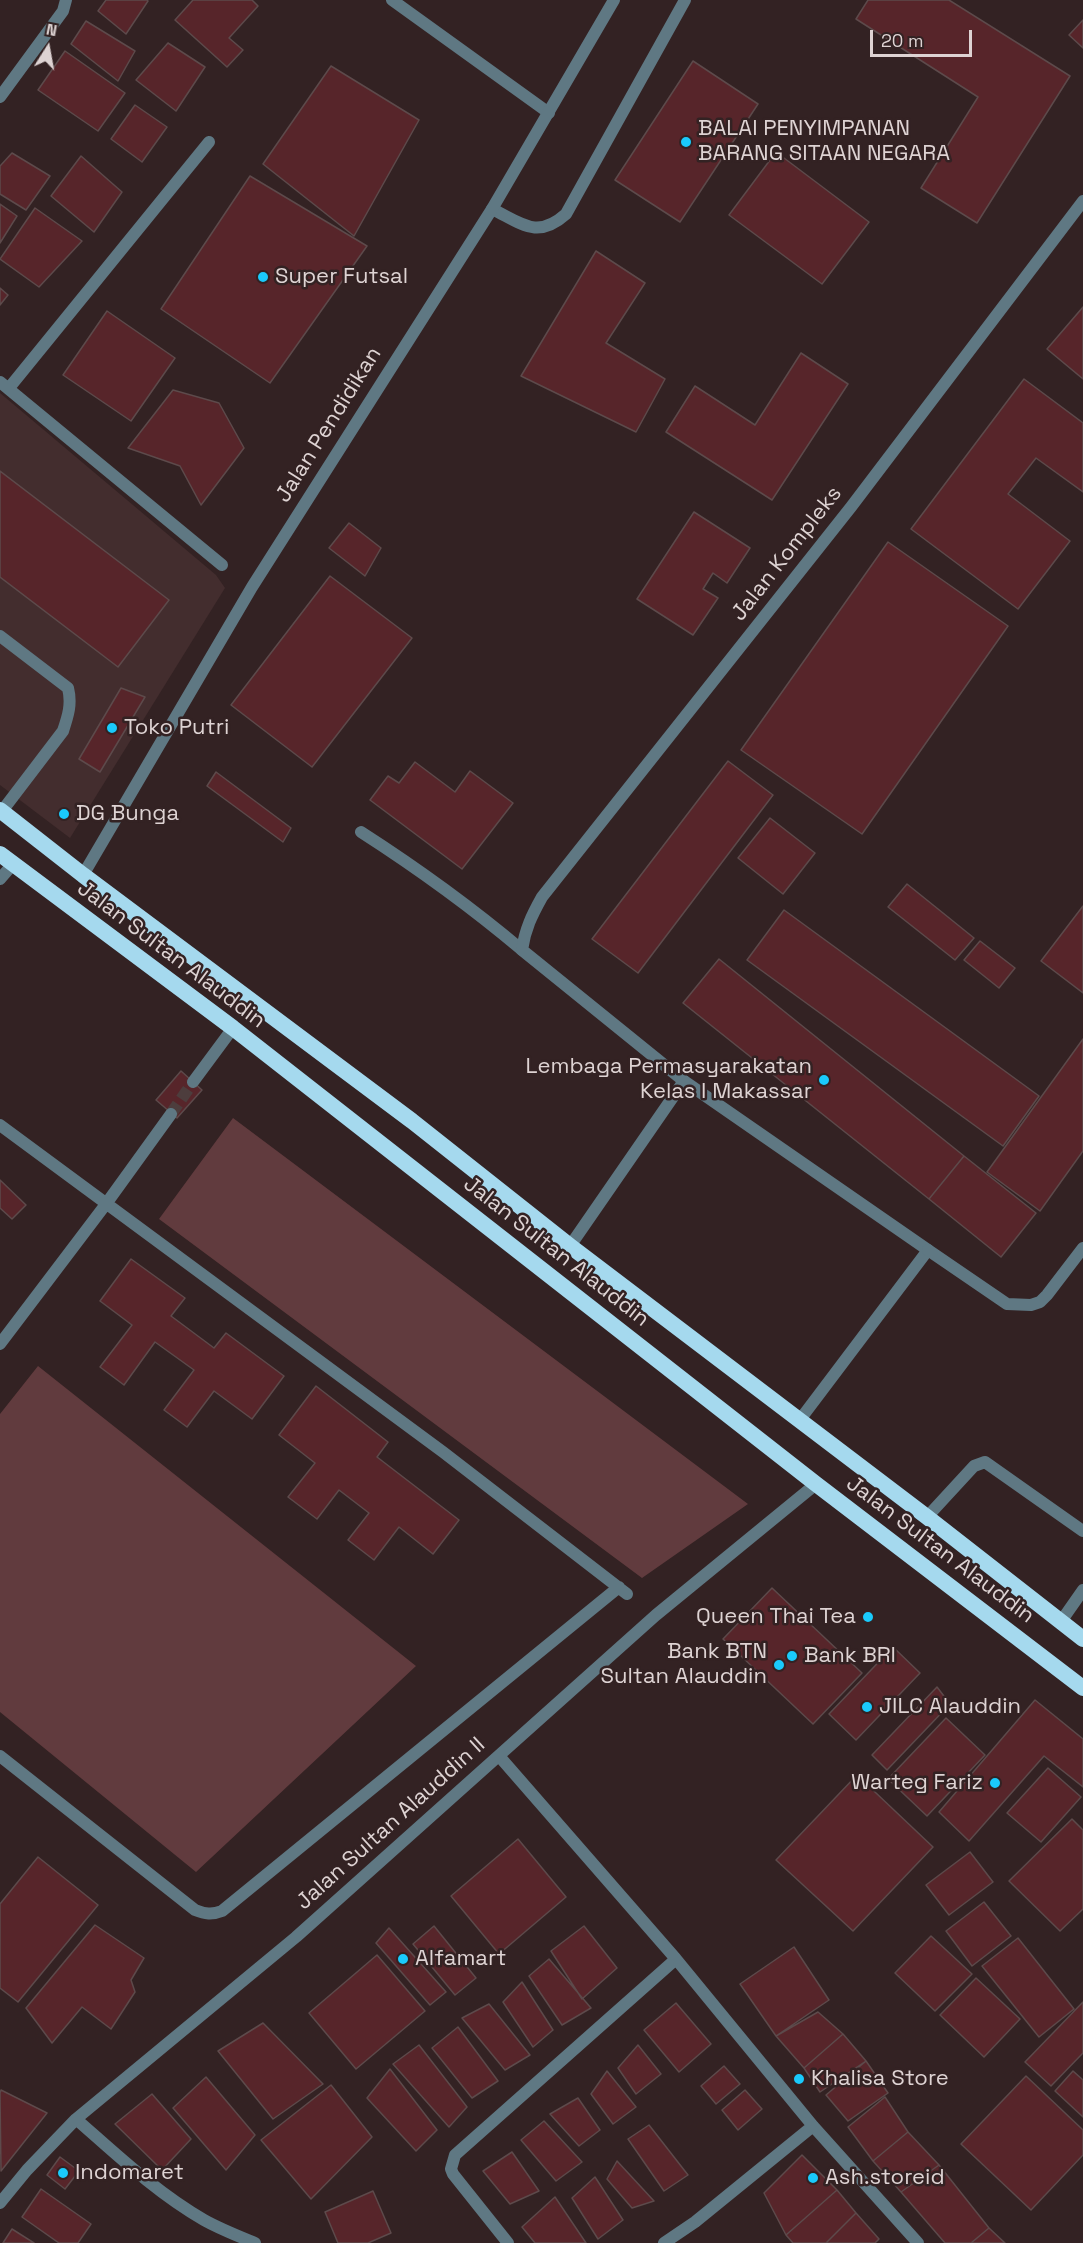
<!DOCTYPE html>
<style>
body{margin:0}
#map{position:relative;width:1083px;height:2243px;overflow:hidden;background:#332223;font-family:"Space Grotesk",sans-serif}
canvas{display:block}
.north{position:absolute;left:18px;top:18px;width:60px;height:60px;-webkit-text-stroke:4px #332223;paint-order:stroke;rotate:11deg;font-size:16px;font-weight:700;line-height:24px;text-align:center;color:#ded3d3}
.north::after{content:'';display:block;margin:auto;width:21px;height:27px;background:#ded3d3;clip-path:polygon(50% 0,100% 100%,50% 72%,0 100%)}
.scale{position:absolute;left:870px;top:30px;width:102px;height:27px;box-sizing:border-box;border:3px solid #ded3d3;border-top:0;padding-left:8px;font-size:18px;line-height:21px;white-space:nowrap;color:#ded3d3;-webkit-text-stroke:4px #332223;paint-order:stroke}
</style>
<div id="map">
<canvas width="1083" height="2243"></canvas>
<div class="north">N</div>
<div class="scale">20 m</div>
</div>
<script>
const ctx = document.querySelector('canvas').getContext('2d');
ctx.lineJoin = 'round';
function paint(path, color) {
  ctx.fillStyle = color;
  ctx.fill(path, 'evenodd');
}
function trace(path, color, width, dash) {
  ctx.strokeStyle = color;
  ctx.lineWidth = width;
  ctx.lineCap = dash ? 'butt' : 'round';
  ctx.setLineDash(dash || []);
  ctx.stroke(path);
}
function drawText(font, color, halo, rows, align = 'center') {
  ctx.font = font + ' "Space Grotesk",sans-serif';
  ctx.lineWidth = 5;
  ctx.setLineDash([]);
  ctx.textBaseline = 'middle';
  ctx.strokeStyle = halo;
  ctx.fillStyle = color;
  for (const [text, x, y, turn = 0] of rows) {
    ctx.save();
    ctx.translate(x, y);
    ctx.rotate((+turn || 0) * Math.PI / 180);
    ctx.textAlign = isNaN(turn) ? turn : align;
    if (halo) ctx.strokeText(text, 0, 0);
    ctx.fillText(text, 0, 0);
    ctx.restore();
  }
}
paint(new Path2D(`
 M0,393L216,575L225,588L70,838L0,785Z`), '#432d2e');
paint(new Path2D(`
 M233,1118L748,1504L642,1578L159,1219Z
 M38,1366L416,1666L196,1872L0,1712V1414Z`), '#613b3e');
const building = new Path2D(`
 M106,0H147L148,1L126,34L98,11Z
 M193,0H252L258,6L229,38L243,50L227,67L175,20Z
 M868,0H949L1070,76L977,223L921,188L978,97L856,19Z
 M1083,20V48L1069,35Z
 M86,21L135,51L118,81L71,44Z
 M168,43L205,67L176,111L136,80Z
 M65,51L125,93L98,131L38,90Z
 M693,61L758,104L680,222L615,180Z
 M331,66L419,120L354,236L263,164Z
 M135,105L167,127L142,162L111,139Z
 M776,152L869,222L822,284L729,215Z
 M12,153L50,176L26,210L0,194V166Z
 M81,156L122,192L94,232L51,196Z
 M250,176L367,246L270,383L161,309Z
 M0,204L17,216L0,243Z
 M35,208L82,241L39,287L0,259Z
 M596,251L645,283L606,343L665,379L636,432L521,376Z
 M0,288L8,295L0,305Z
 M1083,307V379L1047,349Z
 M107,311L175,358L131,421L63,375Z
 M801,353L848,384L772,500L666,432L695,386L755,425Z
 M1024,379L1083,423V492L1036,458L1008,494L1070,541L1018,609L911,529Z
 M173,390L219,403L244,448L201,505L180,466L128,448Z
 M0,471L169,600L118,667L0,577Z
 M694,512L750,548L727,583L713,573L703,589L718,598L693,635L637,599Z
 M349,523L381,548L365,576L329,548Z
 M888,542L1008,626L862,834L741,750Z
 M330,576L412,638L312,767L231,705Z
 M121,688L145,697L100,772L79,759Z
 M728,761L773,795L638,973L592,939Z
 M415,762L455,792L470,771L513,803L462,869L370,800L388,776L399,783Z
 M216,772L291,828L283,842L207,786Z
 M770,818L815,853L783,894L738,858Z
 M907,884L974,938L955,960L888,907Z
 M1083,906V993L1041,961Z
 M784,910L1039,1096L1003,1146L747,960Z
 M980,941L1015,968L999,988L964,960Z
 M719,959L964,1156L929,1199L683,1003Z
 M1083,1039V1151L1040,1211L987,1172Z
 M181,1071L202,1090L177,1118L156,1100Z
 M964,1156L1036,1213L1001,1257L929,1199Z
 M0,1180L26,1205L12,1219L0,1208Z
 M131,1259L185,1298L171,1316L214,1348L226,1333L284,1376L252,1419L214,1391L187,1427L164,1410L194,1370L155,1342L124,1385L100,1367L132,1325L100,1301Z
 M316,1386L388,1442L377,1457L459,1520L433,1554L399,1527L374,1560L348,1540L369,1513L339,1490L317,1519L288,1497L315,1463L279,1435Z
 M772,1588L862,1673L813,1724L723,1639Z
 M893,1647L920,1673L856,1740L829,1714Z
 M937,1687L950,1704L887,1770L872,1755Z
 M1035,1700L1083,1739V1787L1044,1756L969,1841L939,1812Z
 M946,1718L985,1755L927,1816L888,1779Z
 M1048,1768L1081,1797L1041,1842L1007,1813Z
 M857,1775L933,1847L853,1931L776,1860Z
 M1072,1819L1083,1830V1909L1060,1931L1009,1881Z
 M518,1839L566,1897L499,1954L451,1896Z
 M970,1852L993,1882L949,1915L926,1885Z
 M38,1857L98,1905L18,2002L0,1988V1904Z
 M984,1902L1011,1936L972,1966L946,1931Z
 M95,1925L144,1958L131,1980L135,1992L111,2029L82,2007L52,2043L26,2008Z
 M434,1926L476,1978L455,1995L413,1944Z
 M584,1926L617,1968L582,1999L551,1951Z
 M389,1928L446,1992L430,2005L376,1943Z
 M931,1936L972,1974L935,2011L895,1973Z
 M1018,1938L1074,2009L1039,2037L982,1966Z
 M794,1947L829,2000L776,2036L740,1984Z
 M377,1955L425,2011L356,2069L309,2013Z
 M549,1959L591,2008L562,2025L529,1976Z
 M976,1978L1020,2019L984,2057L940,2015Z
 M522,1982L553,2030L533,2047L503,2002Z
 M1083,2002V2053L1051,2086L1025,2062Z
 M676,2003L711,2044L679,2072L644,2030Z
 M489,2004L530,2055L505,2070L462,2018Z
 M818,2012L843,2034L804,2068L776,2036Z
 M263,2023L323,2084L273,2119L218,2051Z
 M458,2027L498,2081L472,2098L432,2048Z
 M843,2034L866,2061L820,2092L804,2068Z
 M419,2045L467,2107L449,2127L393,2064Z
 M638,2045L661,2074L636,2094L618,2068Z
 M866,2061L888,2093L848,2121L826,2095Z
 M724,2066L740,2084L716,2104L701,2086Z
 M390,2069L437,2130L416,2151L367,2098Z
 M607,2071L636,2107L613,2124L591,2094Z
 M1073,2071L1083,2080V2117L1055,2091Z
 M1026,2076L1083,2130V2155L1031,2210L961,2144Z
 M206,2077L255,2135L226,2170L173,2108Z
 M331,2085L372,2137L311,2199L261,2140Z
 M1,2090L47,2113L1,2171L0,2093Z
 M745,2090L762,2109L738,2130L722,2110Z
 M152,2094L191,2139L162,2170L115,2124Z
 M885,2097L908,2132L873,2161L848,2127Z
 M578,2098L600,2130L579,2146L550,2114Z
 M544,2121L582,2162L556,2181L521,2140Z
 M649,2125L688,2175L664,2191L628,2139Z
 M908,2132L939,2165L901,2192L873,2161Z
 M512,2152L539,2191L510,2204L483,2171Z
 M802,2155L837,2190L786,2235L764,2193Z
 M60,2157L79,2171L65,2189L47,2175Z
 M617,2161L654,2201L632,2208L607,2179Z
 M939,2165L989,2228L971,2243H945L901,2192Z
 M595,2177L623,2220L598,2239L572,2198Z
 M41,2189L91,2224L78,2243H59L22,2217Z
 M837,2190L856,2213L826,2243H793L786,2235Z
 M373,2191L391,2233L368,2243H338L325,2212Z
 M555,2197L586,2243H535L522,2227Z
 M856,2213L879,2239L875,2243H826Z
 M989,2228L1005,2243H971Z
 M12,2229L34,2243H3Z`);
paint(building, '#57252a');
trace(building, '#5d4a4b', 1.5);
trace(new Path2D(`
 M171,1114L193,1082`), '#4d3d3d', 12, [12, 6]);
trace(new Path2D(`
 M392,0L549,113
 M492,209C521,223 537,240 566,214L685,0
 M0,636L68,688C72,704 68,716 63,731L2,811
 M361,832C417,868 471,907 522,950
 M570,1246L684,1081L928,1250L799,1421
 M927,1517L974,1466L985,1462L1083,1531
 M1062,1620L1083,1590`), '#5f7883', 12);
trace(new Path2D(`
 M0,97L63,11L66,0
 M0,382L222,565
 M9,388L209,142
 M83,875L252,587L492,209L614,0
 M0,879L13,864
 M684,1081L522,950C525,929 532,915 542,897L851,507L1083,201
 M193,1082L233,1028
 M0,1125L443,1452L627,1594
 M928,1250L1007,1304L1031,1305L1040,1302L1047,1295L1083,1248
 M0,1344L106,1204L171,1114
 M0,1756L195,1910C205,1914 212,1915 222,1911L619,1587
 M499,1756L676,1959L813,2126L918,2243
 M76,2119C117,2155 157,2193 204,2220C220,2229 238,2236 255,2243
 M0,2203L27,2170L76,2119L296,1937L656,1615L816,1484
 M508,2243L453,2174L451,2169L455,2155L676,1959
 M664,2243L695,2222L813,2126`), '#5f7883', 12);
trace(new Path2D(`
 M0,810L83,875L412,1121L570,1246L927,1517L1083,1639
 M0,854L233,1028L816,1484L1083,1688`), '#a5d9ee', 16);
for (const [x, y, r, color] of [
 [686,142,6,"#1acafc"],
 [263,277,6,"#1acafc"],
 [112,728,6,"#1acafc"],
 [64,814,6,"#1acafc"],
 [824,1080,6,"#1acafc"],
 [868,1617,6,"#1acafc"],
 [792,1656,6,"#1acafc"],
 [779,1665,6,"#1acafc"],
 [867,1707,6,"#1acafc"],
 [995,1783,6,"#1acafc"],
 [403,1959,6,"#1acafc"],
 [799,2079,6,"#1acafc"],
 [63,2173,6,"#1acafc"],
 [813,2178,6,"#1acafc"]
]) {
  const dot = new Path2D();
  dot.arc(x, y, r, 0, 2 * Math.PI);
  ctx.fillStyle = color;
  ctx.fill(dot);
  trace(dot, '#332223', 2);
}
drawText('22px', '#ded3d3', '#332223', [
 ["BALAI PENYIMPANAN",698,129],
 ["BARANG SITAAN NEGARA",698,154],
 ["Super Futsal",275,277],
 ["Toko Putri",124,728],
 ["DG Bunga",76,814],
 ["Lembaga Permasyarakatan",812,1067,"right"],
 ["Kelas I Makassar",812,1092,"right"],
 ["Queen Thai Tea",856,1617,"right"],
 ["Bank BTN",767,1652,"right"],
 ["Sultan Alauddin",767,1677,"right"],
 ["Bank BRI",804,1656],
 ["JILC Alauddin",879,1707],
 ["Warteg Fariz",983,1783,"right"],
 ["Alfamart",415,1959],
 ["Khalisa Store",811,2079],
 ["Indomaret",75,2173],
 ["Ash.storeid",825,2178]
], 'left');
drawText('22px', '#ded3d3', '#332223', [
 ["Jalan Pendidikan",329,425,-58],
 ["Jalan Kompleks",787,554,-52],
 ["Jalan Sultan Alauddin",171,955,37],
 ["Jalan Sultan Alauddin",556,1252,38],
 ["Jalan Sultan Alauddin",940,1550,37],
 ["Jalan Sultan Alauddin II",391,1824,-42]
]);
</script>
